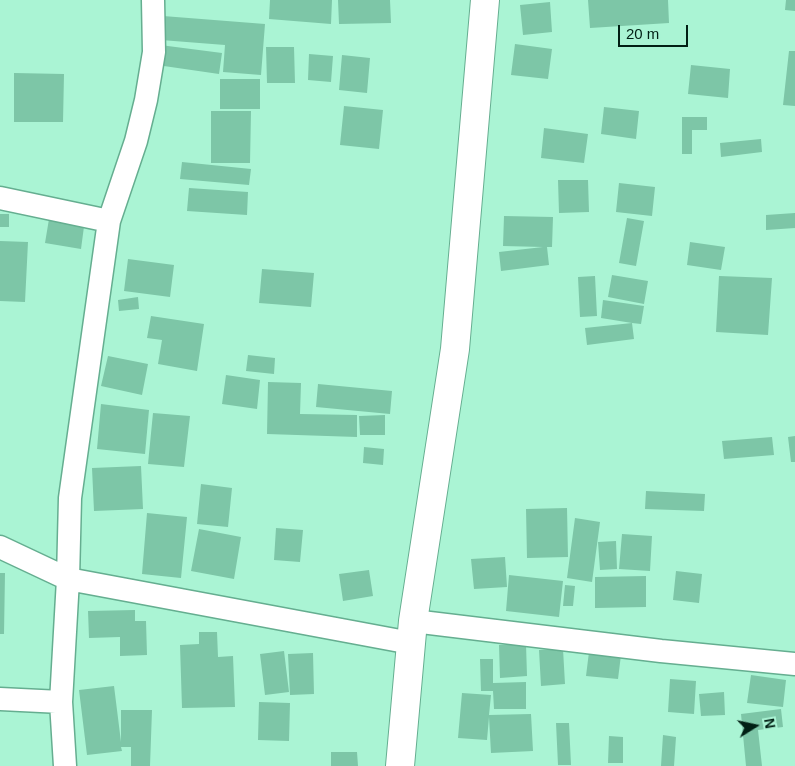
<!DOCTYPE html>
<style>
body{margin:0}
#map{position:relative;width:795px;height:766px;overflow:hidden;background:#aaf4d4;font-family:Helvetica,sans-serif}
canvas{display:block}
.north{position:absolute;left:730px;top:701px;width:50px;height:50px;-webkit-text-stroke:4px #aaf4d4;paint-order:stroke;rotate:80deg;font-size:14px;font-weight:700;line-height:20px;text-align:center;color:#011f14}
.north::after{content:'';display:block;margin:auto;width:18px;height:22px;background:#011f14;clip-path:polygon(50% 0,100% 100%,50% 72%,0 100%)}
.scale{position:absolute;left:618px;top:25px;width:70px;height:22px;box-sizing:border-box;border:2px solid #011f14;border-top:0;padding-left:6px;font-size:15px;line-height:18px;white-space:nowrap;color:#011f14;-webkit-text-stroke:4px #aaf4d4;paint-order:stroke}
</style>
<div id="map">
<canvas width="795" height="766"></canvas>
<div class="north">N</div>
<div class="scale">20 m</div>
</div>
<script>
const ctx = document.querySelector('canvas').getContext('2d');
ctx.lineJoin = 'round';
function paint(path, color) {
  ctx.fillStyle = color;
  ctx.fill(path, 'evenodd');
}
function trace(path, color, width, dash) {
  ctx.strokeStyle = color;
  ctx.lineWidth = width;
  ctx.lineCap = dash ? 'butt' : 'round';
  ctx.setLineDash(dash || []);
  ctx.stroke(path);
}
paint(new Path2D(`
 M270,0H332L331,24L269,19Z
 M338,0H390L391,23L339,24Z
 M588,0H668L669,23L590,28Z
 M786,0H795V11L785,10Z
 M550,2L552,32L523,35L520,5Z
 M163,16L265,24L261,75L223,72L225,45L161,40Z
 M515,44L552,49L548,79L511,75Z
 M160,45L222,53L219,74L157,65Z
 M266,47H294L295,83H267Z
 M789,51H795V106L783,105Z
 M309,54L333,56L331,82L308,80Z
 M342,55L370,58L367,93L339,90Z
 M691,65L730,69L728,98L688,94Z
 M14,73L64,74L63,122H14Z
 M220,79H260V109H220Z
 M344,106L383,110L379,149L340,145Z
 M604,107L639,111L636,139L601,134Z
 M211,111H251L250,163H211Z
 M682,117H707V130H692V154H682Z
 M544,128L588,134L584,163L541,158Z
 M761,139L762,152L721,157L720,143Z
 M182,162L251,169L249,185L180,179Z
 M558,180H588L589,212L559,213Z
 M619,183L655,187L652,216L616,212Z
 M189,188L248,192L247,215L187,211Z
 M50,213L85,219L81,249L45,243Z
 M795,213V228L766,230V215Z
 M0,214H9V227H0Z
 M504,216L553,217L552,247H547L549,265L501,271L499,252L543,247L503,246Z
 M627,218L644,221L636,266L619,263Z
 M0,241L28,242L25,302L0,301Z
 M690,242L725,247L721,270L687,265Z
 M128,259L174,265L170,297L124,291Z
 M262,269L314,273L311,307L259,303Z
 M612,275L648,281L644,304L608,297Z
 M595,276L597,316L580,317L578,277Z
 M719,276L772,278L768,335L716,332Z
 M138,297L139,309L119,311L118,300Z
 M603,300L644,306L641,324L632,323L634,339L587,345L585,328L632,323L601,318Z
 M151,316L204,324L197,371L158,364L162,340L147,338Z
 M248,355L275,358L274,374L246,371Z
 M108,356L148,364L142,395L101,386Z
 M226,375L260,380L257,409L222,404Z
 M268,382L301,383L300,414L357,415V437L267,434Z
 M318,384L392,391L390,414L316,407Z
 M101,404L149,410L145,454L97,449Z
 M153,413L190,416L184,467L148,464Z
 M385,415V435H360L359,416Z
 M795,436V462H791L788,437Z
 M772,437L774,455L724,459L722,441Z
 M364,447L384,449L383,465L363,463Z
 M141,466L143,509L94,511L92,468Z
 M201,484L232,488L228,527L197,524Z
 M646,491L705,494L704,511L645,509Z
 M567,508L568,557L527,558L526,509Z
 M147,513L187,517L181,578L142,574Z
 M575,518L600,522L592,582L567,578Z
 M276,528L303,530L300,562L274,560Z
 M199,529L241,537L234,579L191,571Z
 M622,534L652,536L650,571L619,569Z
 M616,541L617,569L600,570L598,542Z
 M505,557L507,587L474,589L471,559Z
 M369,570L373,596L343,601L339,574Z
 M676,571L702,574L699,603L673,600Z
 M0,573H5L4,634H0Z
 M509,575L563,581L559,617L506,611Z
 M646,576V607L595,608V577Z
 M565,585L575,586L573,606H563Z
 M135,610V621H146L147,655L120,656V637L89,638L88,611Z
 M199,632H217L218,657L233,656L235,707L182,708L180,645L199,644Z
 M526,644L527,676L500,678L499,645Z
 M563,649L565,684L541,686L539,650Z
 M284,651L289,692L265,695L260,654Z
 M589,652L621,655L618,679L586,676Z
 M313,653L314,694L290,695L288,654Z
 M480,659H493V683L526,682V709H494L493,691H481Z
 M751,675L786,680L783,707L747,703Z
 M670,679L696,681L694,714L668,712Z
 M114,686L121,742V710H152L150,766H131V747H121L122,751L87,755L79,690Z
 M724,692L725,715L701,716L699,694Z
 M462,693L491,695L489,715L531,714L533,751L491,753L489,717L487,740L458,738Z
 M259,702L290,703L289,741L258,740Z
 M781,709L783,727L758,730L762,766H746L741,714Z
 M556,723H569L571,765H558Z
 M663,735L676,737L674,766H661Z
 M609,736L623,737V763H608Z
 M331,752H357L358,766H331Z`), '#7dc6a7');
const street = new Path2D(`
 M0,198L109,221
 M0,547L68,579L411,643
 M413,621L661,651L795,664
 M0,699L61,702
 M65,766L61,702L68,579L70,498L109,221L136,141L146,100L154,52L153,0`);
const secondary = new Path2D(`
 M400,766L413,621L455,349L485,0`);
trace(street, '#65ae90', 25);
trace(secondary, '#65ae90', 30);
trace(street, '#fff', 22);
trace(secondary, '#fff', 28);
</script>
